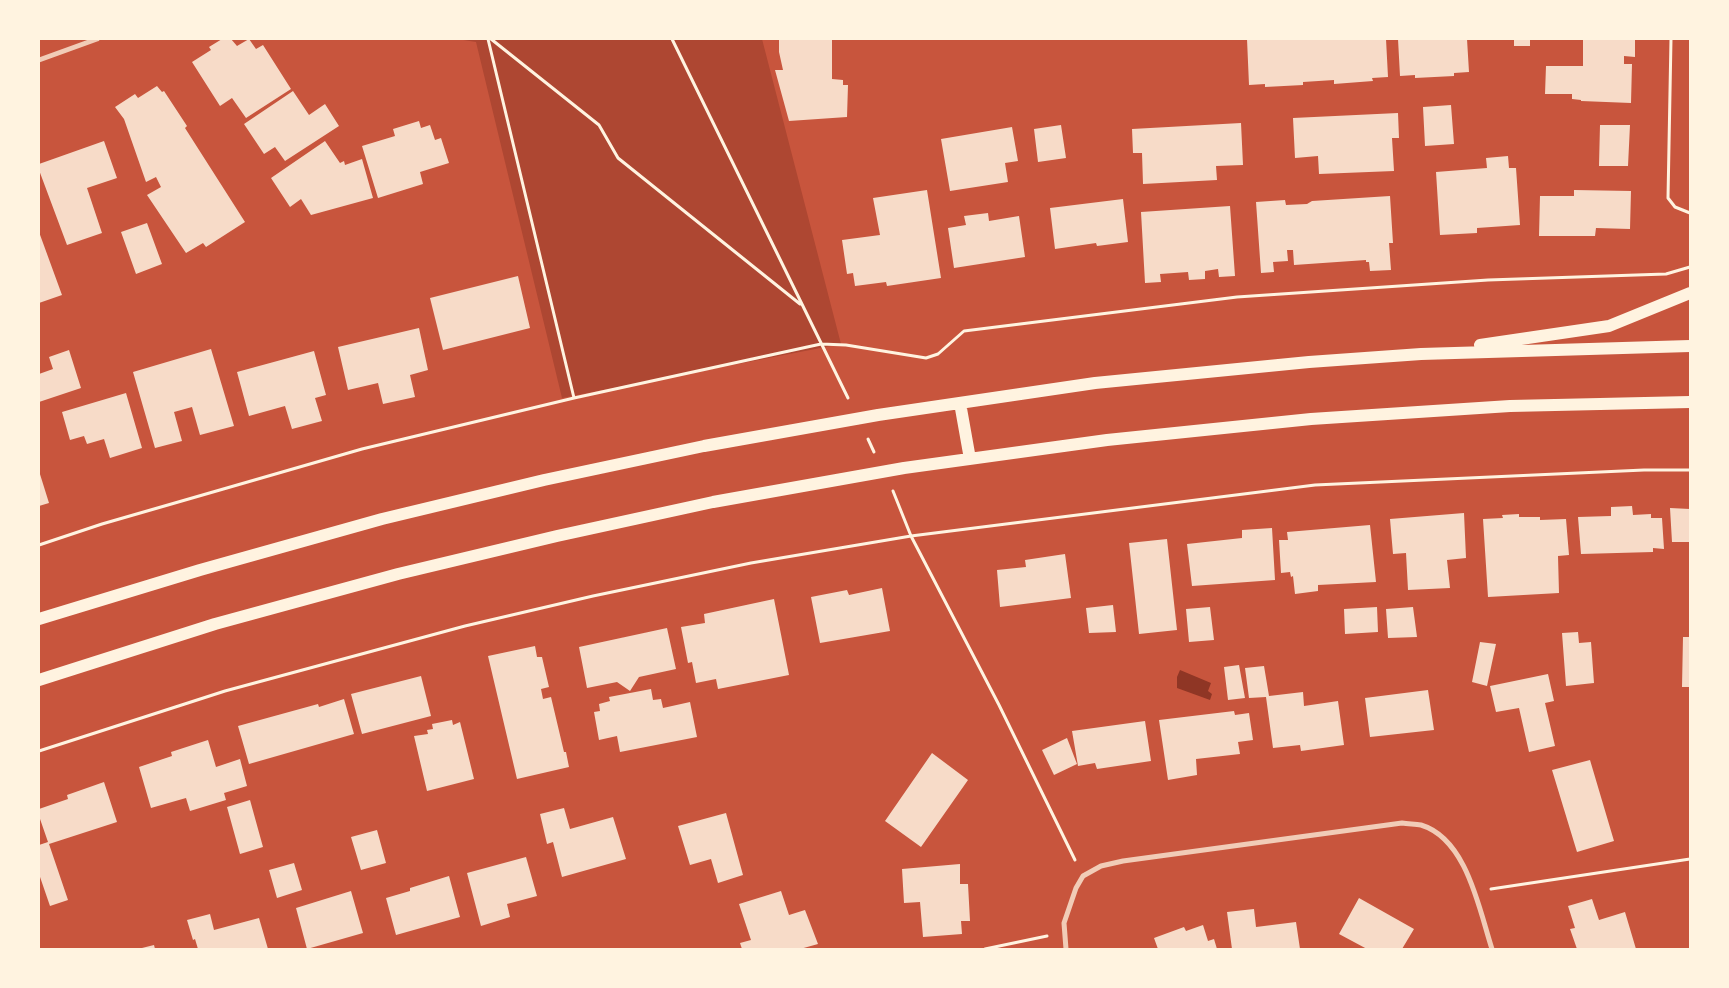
<!DOCTYPE html>
<style>
body{margin:0}
#map{position:relative;width:1729px;height:988px;overflow:hidden;background:#c8553d;font-family:"DM Sans",sans-serif}
canvas{display:block}
.frame{position:absolute;inset:0;border:40px solid #fff3e0;pointer-events:none}
</style>
<div id="map">
<canvas width="1729" height="988"></canvas>
<div class="frame"></div>
</div>
<script>
const ctx = document.querySelector('canvas').getContext('2d');
ctx.lineJoin = 'round';
function paint(path, color) {
  ctx.fillStyle = color;
  ctx.fill(path, 'evenodd');
}
function trace(path, color, width, dash) {
  ctx.strokeStyle = color;
  ctx.lineWidth = width;
  ctx.lineCap = dash ? 'butt' : 'round';
  ctx.setLineDash(dash || []);
  ctx.stroke(path);
}
paint(new Path2D(`
 M457,39H762L841,344L562,398L476,42Z`), '#ae4732');
paint(new Path2D(`
 M1180,670L1211,683L1208,691L1212,694L1210,700L1177,688V677Z`), '#8f3625');
paint(new Path2D(`
 M222,39H231L237,46L249,39L256,49L263,45L291,89L246,118L232,98L220,106L192,62L211,50L209,47Z
 M779,39H832V79L843,80V85H848L847,117L789,121L775,70H783L779,52Z
 M1247,39H1386L1388,77L1372,78L1373,81L1334,84V80L1303,82V85L1265,87V84L1249,85Z
 M1398,39H1467L1469,72L1454,73V76L1415,78V75L1400,76Z
 M1514,39H1530V46H1514Z
 M1583,39H1635V57L1624,56V64H1632L1631,103L1581,101V100L1572,99V94H1545L1546,66H1583Z
 M157,86L162,92L164,91L187,126L185,128L245,222L206,247L203,243L186,253L147,195L161,187L156,177L146,182L124,119L115,107L135,94L138,98Z
 M293,91L309,115L325,104L339,126L285,161L275,147L264,154L244,124Z
 M1451,105L1454,144L1425,146L1423,107Z
 M1398,113L1399,138H1392L1394,171L1319,174L1318,156L1295,158L1293,118Z
 M419,121L421,128L430,125L435,140L441,138L449,163L420,172L423,184L378,198L362,146L395,136L393,129Z
 M1241,123L1243,165L1216,166L1217,180L1143,184L1142,153H1133L1132,129Z
 M1061,125L1066,158L1038,162L1034,129Z
 M1600,125H1630L1628,166H1599Z
 M1012,127L1018,161L1005,163L1008,182L950,191L941,139Z
 M104,141L117,178L87,188L102,233L67,245L39,170V164Z
 M325,141L340,163L344,161L345,165L362,159L373,198L311,215L301,199L290,207L271,178Z
 M1508,156L1509,168H1516L1520,225L1477,228V233L1440,235L1436,172L1487,168L1486,158Z
 M927,190L941,278L887,286L886,282L855,286L853,273L847,274L842,240L880,235L873,198Z
 M1574,190L1631,191L1630,229L1596,228L1595,236H1539L1540,196H1574Z
 M1390,196L1393,243H1389L1391,270L1370,271L1369,262H1366V260L1294,265L1293,250H1287L1288,261L1273,262L1274,272L1261,273L1256,202L1285,200L1286,205L1307,204L1312,201Z
 M1123,199L1128,242L1097,246L1096,243L1055,249L1050,208Z
 M1230,206L1235,276L1219,277L1218,269L1205,271V279L1189,280L1188,272L1160,274L1161,282L1145,283L1141,212Z
 M988,213L989,221L1019,216L1025,257L954,268L948,228L966,225L964,216Z
 M147,223L162,264L136,274L121,232Z
 M39,232L62,295L39,303Z
 M518,276L530,328L443,350L430,298Z
 M419,328L428,370L410,375L415,397L383,404L378,383L348,390L338,347Z
 M211,349L234,426L200,435L192,407L174,412L182,441L155,448L133,372Z
 M69,350L81,388L39,402V374L53,369L49,357Z
 M314,351L326,395L315,398L322,421L292,429L285,406L249,416L237,372Z
 M126,393L142,448L110,458L104,439L87,444L84,436L70,440L62,412Z
 M39,471L49,503L39,506Z
 M1632,506L1633,515L1651,514V518H1662L1664,549L1653,548V552L1581,554L1578,517L1611,516V507Z
 M1670,508L1690,509V542H1672Z
 M1464,513L1466,558L1447,560L1450,588L1408,590L1406,553L1393,554L1390,519Z
 M1519,514V517H1540V520L1566,519L1569,555L1558,556L1559,593L1488,597L1483,519L1503,518L1502,515Z
 M1370,525L1376,582L1318,585V591L1295,594L1293,576L1291,577L1290,572L1281,573L1279,540H1288L1287,532Z
 M1272,528L1275,580L1192,586L1187,544L1242,538V530Z
 M1167,539L1177,630L1139,634L1129,543Z
 M1065,554L1071,598L1000,607L997,570L1026,567L1025,560Z
 M882,588L890,631L820,643L811,597L847,590L849,595Z
 M774,599L789,675L718,689L716,679L696,683L692,662L688,663L681,627L705,623L704,614Z
 M1113,605L1116,632L1089,633L1086,608Z
 M1210,607L1214,640L1189,642L1186,609Z
 M1377,607L1378,632L1345,634L1344,609Z
 M1413,607L1417,637L1388,638L1386,609Z
 M667,628L676,669L639,677L630,691L617,682L587,688L579,647Z
 M1578,632L1579,643L1591,642L1594,683L1566,686L1562,633Z
 M1683,637H1690V687H1682Z
 M1480,642L1496,644L1487,686L1472,682Z
 M535,646L537,657H542L549,687L541,689L543,699L551,697L564,752H566L569,767L517,779L488,656Z
 M1239,665L1245,698L1228,700L1224,667Z
 M1264,666L1269,696L1303,692L1304,706L1338,701L1344,745L1301,751L1300,745L1273,748L1266,697L1249,698L1245,668Z
 M1548,674L1554,701L1545,703L1555,746L1529,752L1519,708L1496,712L1490,686Z
 M421,676L431,716L362,734L351,694Z
 M651,689L653,700L661,699L663,708L690,702L697,737L620,752L617,736L599,740L594,712L600,711L599,704L610,701L609,697Z
 M1428,690L1434,730L1370,737L1365,698Z
 M344,699L354,734L249,764L238,726L318,704L319,707Z
 M1234,711L1235,715L1249,713L1253,740L1238,742L1240,754L1196,759L1197,775L1168,780L1159,720Z
 M452,720L453,725L460,722L474,779L427,791L414,736L428,734L427,730L433,729L432,724Z
 M1145,721L1151,761L1097,769L1095,763L1078,766L1072,731Z
 M1067,738L1077,764L1054,775L1042,750Z
 M208,740L216,767L240,759L247,786L224,793L226,800L190,811L186,798L151,808L139,767L172,756L171,752Z
 M932,753L968,780L921,847L885,821Z
 M1590,760L1614,841L1577,852L1552,770Z
 M104,782L117,822L49,844L68,900L50,906L39,874V845L48,842L39,816V809L68,799L67,795Z
 M250,800L263,847L240,854L227,807Z
 M564,808L570,829L613,817L626,859L562,877L553,842L547,844L540,814Z
 M726,813L743,875L718,883L711,859L690,865L678,826Z
 M377,830L386,863L361,870L351,837Z
 M526,857L537,896L507,904L510,917L481,926L467,873Z
 M294,863L302,890L277,898L269,870Z
 M960,864V884H968L970,921H961L962,934L923,937L920,902L904,903L902,869Z
 M449,876L460,917L396,935L386,898L410,891V888Z
 M351,891L363,933L307,949L296,908Z
 M781,891L789,915L805,910L818,944L800,949H742L740,943L751,940L739,904Z
 M1359,898L1414,929L1402,949H1367L1339,934Z
 M1592,899L1599,920L1625,912L1636,949H1577L1570,929L1575,928L1568,906Z
 M1254,909L1256,927L1296,922L1300,949H1232L1227,912Z
 M210,914L214,930L259,918L268,949H198L195,939L193,940L187,920Z
 M1203,925L1208,941L1214,939L1217,949H1158L1154,938L1184,927L1186,931Z
 M154,945L155,949H138Z`), '#f7dbc8');
trace(new Path2D(`
 M488,39L574,398L821,344L846,345L926,358L938,354L964,331L1237,297L1488,280L1666,274L1690,267
 M491,39L599,125L618,158L800,304
 M672,39L848,398
 M1671,39L1668,198L1675,207L1690,213
 M868,439L874,452
 M893,491L911,536L999,705L1075,860
 M39,545L102,524L362,449L574,398
 M39,751L225,691L465,626L593,596L751,563L911,536L1315,485L1644,470H1690
 M1491,889L1690,859
 M985,949L1047,936`), '#fff3e0', 3);
trace(new Path2D(`
 M39,60L97,39
 M1066,949L1064,923L1076,888L1083,876L1101,866L1123,861L1402,823C1408,824 1415,824 1421,825C1467,839 1479,909 1492,949`), '#f1ccb7', 5);
trace(new Path2D(`
 M1480,345L1609,326L1690,293
 M960,403L970,459
 M39,619L200,570L382,519L544,480L704,446L878,415L1095,383L1309,362L1421,354L1690,346
 M39,680L215,624L398,574L557,536L713,502L904,468L1107,440L1311,419L1510,406L1690,402`), '#fff3e0', 12);
</script>
